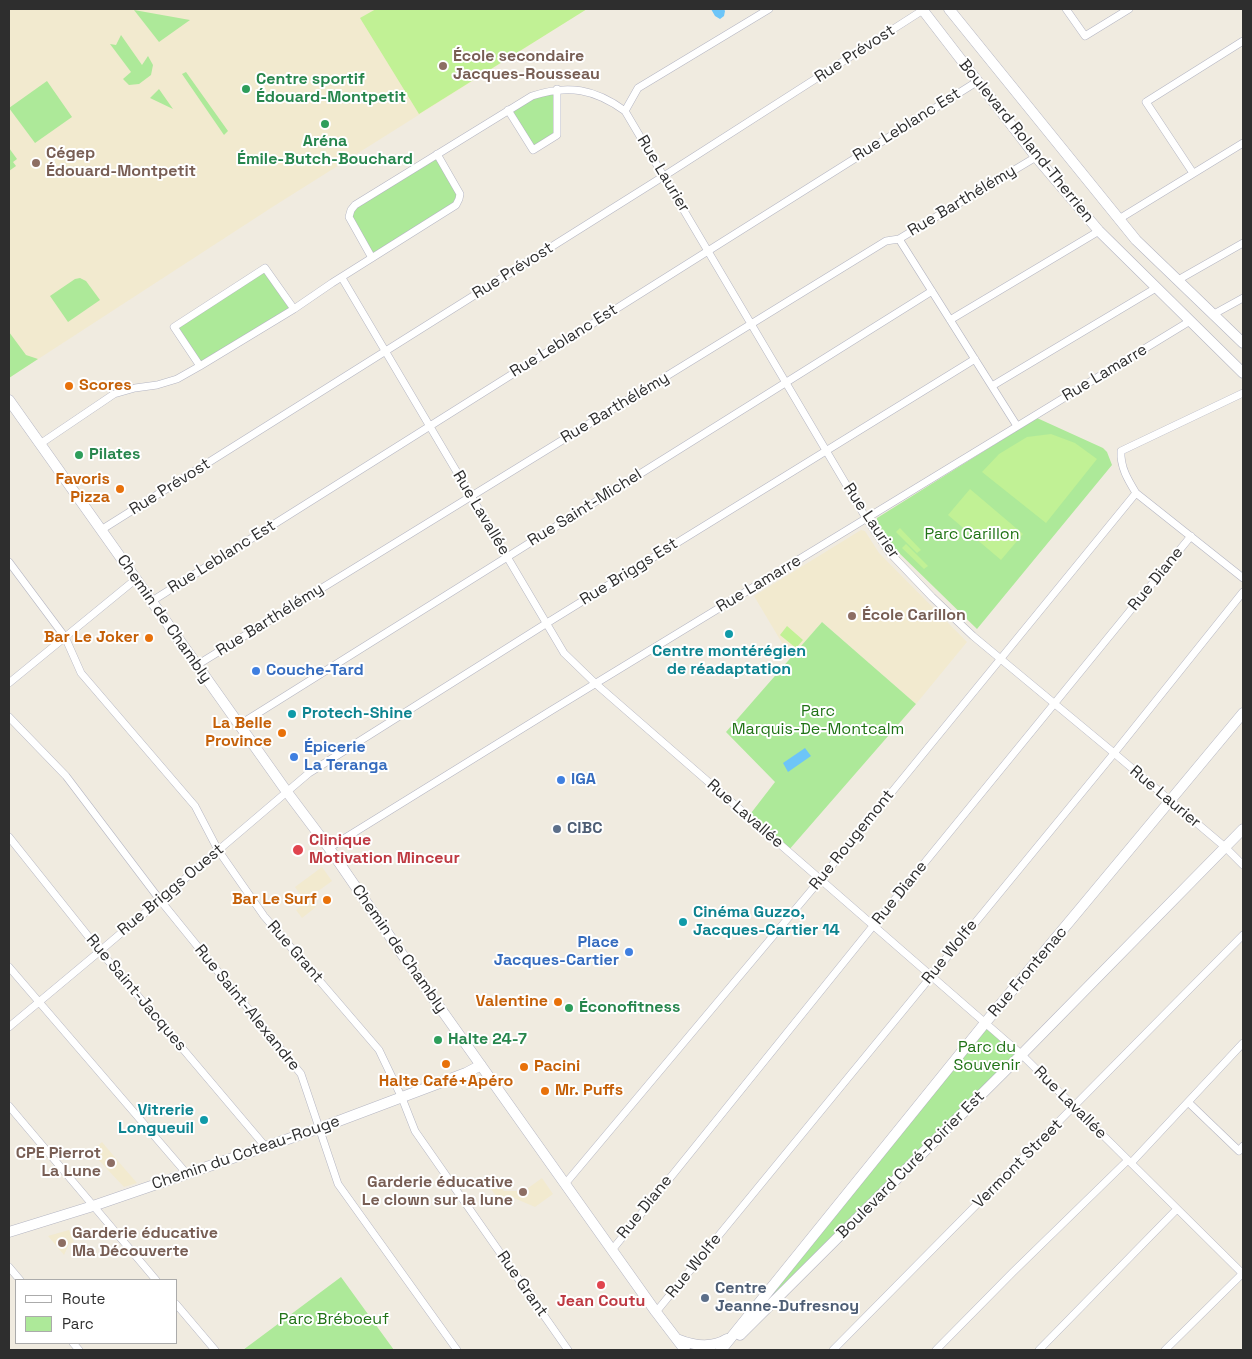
<!DOCTYPE html>
<meta charset="utf-8">
<style>
body{margin:0}
#map{position:relative;width:1252px;height:1359px;overflow:hidden;background:#f0ebe0;font-family:"Space Grotesk",sans-serif}
canvas{display:block}
.frame{position:absolute;inset:0;border:10px solid #2e2e2e;pointer-events:none}
.legend{position:absolute;left:15px;top:1279px;width:162px;height:65px;box-sizing:border-box;background:#fff;border:1px solid #ababab;margin:0;padding:6px 9px;list-style:none;font-size:15px;color:#2e2e2e}
.legend li{display:flex;align-items:center;gap:10px;height:25px}
.legend b{width:25px;border:1px solid #ababab}
</style>
<div id="map">
<canvas width="1252" height="1359"></canvas>
<div class="frame"></div>
<ul class="legend">
<li><b style="height:6px;background:#fff"></b>Route</li>
<li><b style="height:14px;background:#ade999"></b>Parc</li>
</ul>
</div>
<script>
const ctx = document.querySelector('canvas').getContext('2d');
ctx.lineJoin = 'round';
function paint(path, color) {
  ctx.fillStyle = color;
  ctx.fill(path, 'evenodd');
}
function trace(path, color, width, dash) {
  ctx.strokeStyle = color;
  ctx.lineWidth = width;
  ctx.lineCap = dash ? 'butt' : 'round';
  ctx.setLineDash(dash || []);
  ctx.stroke(path);
}
function drawText(font, color, halo, rows, align = 'center') {
  ctx.font = font + ' "Space Grotesk",sans-serif';
  ctx.lineWidth = 4;
  ctx.setLineDash([]);
  ctx.textBaseline = 'middle';
  ctx.strokeStyle = halo;
  ctx.fillStyle = color;
  for (const [text, x, y, turn = 0] of rows) {
    ctx.save();
    ctx.translate(x, y);
    ctx.rotate((+turn || 0) * Math.PI / 180);
    ctx.textAlign = isNaN(turn) ? turn : align;
    if (halo) ctx.strokeText(text, 0, 0);
    ctx.fillText(text, 0, 0);
    ctx.restore();
  }
}
paint(new Path2D(`
 M9,9H587L274,206L9,378Z
 M861,530L865,531L879,553L967,642L916,704L822,622L791,658L754,596Z
 M322,867L332,881L310,897L316,907L302,918L296,910L303,904L296,897L300,894L295,887Z
 M102,1142L118,1161L137,1183L124,1187L91,1152Z
 M542,1178L553,1194L535,1207L507,1195L499,1200L491,1189L498,1184L504,1191H524Z
 M69,1230L74,1242L69,1244L64,1255L48,1236Z`), '#f2eacf');
paint(new Path2D(`
 M134,10L190,20L159,42Z
 M121,35L142,65L148,56L153,65L151,75L139,84L129,85L123,79L131,72L110,44L116,45Z
 M186,72L228,131L224,135L182,74Z
 M47,81L72,117L35,143L9,108Z
 M159,89L173,109L150,98Z
 M557,89V135L533,150L508,110L532,96Z
 M9,148L17,159L13,162L16,166L9,171Z
 M437,154L459,199L372,258L349,217L351,210Z
 M265,268L294,309L200,366L174,327Z
 M80,278L86,281L100,300L68,322L50,296L75,279Z
 M9,332L26,355L38,359L9,378Z
 M1037,418L1103,448L1107,452L1112,465L977,629L895,549L877,523V518Z
 M822,622L916,704L788,851L748,817L775,782L726,732Z
 M985,1023L1022,1055L725,1350Z
 M341,1277L394,1350H243Z`), '#ade999');
paint(new Path2D(`
 M376,9H587L419,114L360,18Z
 M1051,434L1075,443L1097,459L1046,523L982,472L999,454L1027,437Z
 M970,489L1023,534L1001,560L948,515Z
 M900,528L921,550L917,553L896,532Z
 M906,544L928,566L924,569L902,548Z
 M787,626L803,640L796,648L780,635Z`), '#c1f195');
paint(new Path2D(`
 M711,9H724L725,11L724,16L720,19L715,16Z
 M805,748L811,756L788,772L783,763Z`), '#6dc5f8');
const street = new Path2D(`
 M1066,9L1085,36L1129,9
 M508,110L533,150L557,135V89
 M625,111L638,88L769,9
 M1193,173L1146,102L1243,41
 M1119,219L1243,143
 M899,239L1017,426
 M372,258L349,217L351,210L355,205L532,96C568,84 595,89 625,111L866,518L889,552L932,597L973,636L1114,753L1225,847L1243,865
 M342,278L564,653L596,684L1022,1055L1243,1274
 M1178,280L1243,243
 M1214,314L1243,298
 M950,320L1099,231
 M200,366L174,327L265,268L294,309
 M992,386L1156,288
 M1243,393L1121,451C1120,467 1128,480 1136,493L1243,578
 M40,444L114,394L135,388L157,385L177,379L200,366L294,309L332,283L456,205L459,199L460,194L437,154
 M101,530L664,176L923,10
 M9,562L65,637L81,673L195,806L218,850L264,916L379,1050L402,1098L415,1131L568,1350
 M152,601L978,81
 M197,665L886,241L899,239L1036,157
 M9,683L136,579
 M9,717L66,776L160,900L301,1074L338,1184L457,1350
 M239,725L932,291
 M9,837L100,951L265,1146
 M329,848L552,710L1190,321
 M9,967L187,1174
 M9,1027L100,951L309,773L547,623L975,359
 M1188,1102L1239,1151L1243,1146
 M9,1106L156,1280
 M1131,1163L1243,1043
 M565,1184L820,880L1136,493
 M612,1250L873,926L1191,536
 M9,1267L20,1280
 M176,1304L215,1350
 M656,1312L1111,757L1243,592
 M73,1343L79,1350
 M833,1350L1243,935
 M936,1350L1013,1272L1128,1160
 M1039,1350L1177,1209
 M1165,1350L1243,1273`);
const secondary = new Path2D(`
 M922,9L1036,157L1099,231L1243,373
 M949,9L1136,240L1243,343
 M9,400L287,792L329,848L404,957L656,1312L685,1350
 M9,1232L93,1206L320,1128L466,1073L481,1065
 M740,1335L1025,1051L1243,829
 M677,1339C694,1346 711,1349 727,1339
 M721,1350L985,1023L1243,713`);
trace(street, '#b4b5c2', 8);
trace(secondary, '#b4b5c2', 11);
trace(street, '#fff', 7);
trace(secondary, '#fff', 10);
for (const [x, y, r, color] of [
 [443,66,5,"#8d6e63"],
 [246,89,5,"#2e9e5b"],
 [325,124,5,"#2e9e5b"],
 [36,163,5,"#8d6e63"],
 [69,386,5,"#e8710a"],
 [79,455,5,"#2e9e5b"],
 [120,489,5,"#e8710a"],
 [852,616,5,"#8d6e63"],
 [729,634,5,"#0f9aa8"],
 [149,638,5,"#e8710a"],
 [256,671,5,"#3f7fe0"],
 [292,714,5,"#0f9aa8"],
 [282,733,5,"#e8710a"],
 [294,757,5,"#3f7fe0"],
 [561,780,5,"#3f7fe0"],
 [557,829,5,"#5c6f8a"],
 [298,850,6,"#e0444e"],
 [327,900,5,"#e8710a"],
 [683,922,5,"#0f9aa8"],
 [629,952,5,"#3f7fe0"],
 [558,1002,5,"#e8710a"],
 [569,1008,5,"#2e9e5b"],
 [438,1040,5,"#2e9e5b"],
 [446,1064,5,"#e8710a"],
 [524,1067,5,"#e8710a"],
 [545,1091,5,"#e8710a"],
 [204,1120,5,"#0f9aa8"],
 [111,1163,5,"#8d6e63"],
 [523,1192,5,"#8d6e63"],
 [62,1243,5,"#8d6e63"],
 [601,1285,5,"#e0444e"],
 [705,1298,5,"#5c6f8a"]
]) {
  const dot = new Path2D();
  dot.arc(x, y, r, 0, 2 * Math.PI);
  ctx.fillStyle = color;
  ctx.fill(dot);
  trace(dot, '#fff', 2);
}
drawText('16px', '#2e2e2e', '#fff', [
 ["Rue Prévost",855,54,-33],
 ["Rue Leblanc Est",907,125,-32],
 ["Boulevard Roland-Therrien",1026,141,51],
 ["Rue Laurier",663,174,59],
 ["Rue Barthélémy",962,201,-31],
 ["Rue Prévost",513,271,-32],
 ["Rue Leblanc Est",564,341,-32],
 ["Rue Lamarre",1105,373,-31],
 ["Rue Barthélémy",615,408,-31],
 ["Rue Prévost",170,487,-32],
 ["Rue Saint-Michel",585,508,-32],
 ["Rue Lavallée",481,513,59],
 ["Rue Laurier",871,521,56],
 ["Rue Leblanc Est",222,557,-32],
 ["Rue Briggs Est",629,572,-32],
 ["Rue Diane",1156,579,-51],
 ["Rue Lamarre",759,584,-31],
 ["Chemin de Chambly",164,619,55],
 ["Rue Barthélémy",270,620,-32],
 ["Rue Laurier",1165,797,40],
 ["Rue Lavallée",745,814,41],
 ["Rue Rougemont",852,840,-51],
 ["Rue Briggs Ouest",171,890,-40],
 ["Rue Diane",900,893,-51],
 ["Chemin de Chambly",399,949,55],
 ["Rue Grant",295,952,49],
 ["Rue Wolfe",950,952,-51],
 ["Rue Frontenac",1028,972,-50],
 ["Rue Saint-Jacques",136,993,50],
 ["Rue Saint-Alexandre",247,1008,51],
 ["Rue Lavallée",1070,1103,45],
 ["Chemin du Coteau-Rouge",246,1153,-19],
 ["Vermont Street",1018,1164,-45],
 ["Boulevard Curé-Poirier Est",911,1165,-45],
 ["Rue Diane",645,1207,-51],
 ["Rue Wolfe",694,1266,-51],
 ["Rue Grant",522,1284,55]
]);
drawText('bold 16px', '#785e54', '#fff', [
 ["École secondaire",453,57],
 ["Jacques-Rousseau",453,75],
 ["Cégep",46,154],
 ["Édouard-Montpetit",46,172],
 ["École Carillon",862,616],
 ["CPE Pierrot",101,1154,"right"],
 ["La Lune",101,1172,"right"],
 ["Garderie éducative",513,1183,"right"],
 ["Le clown sur la lune",513,1201,"right"],
 ["Garderie éducative",72,1234],
 ["Ma Découverte",72,1252]
], 'left');
drawText('bold 16px', '#27864d', '#fff', [
 ["Centre sportif",256,80],
 ["Édouard-Montpetit",256,98],
 ["Aréna",325,142,"center"],
 ["Émile-Butch-Bouchard",325,160,"center"],
 ["Pilates",89,455],
 ["Éconofitness",579,1008],
 ["Halte 24-7",448,1040]
], 'left');
drawText('bold 16px', '#c56008', '#fff', [
 ["Scores",79,386,"left"],
 ["Favoris",110,480],
 ["Pizza",110,498],
 ["Bar Le Joker",139,638],
 ["La Belle",272,724],
 ["Province",272,742],
 ["Bar Le Surf",317,900],
 ["Valentine",548,1002],
 ["Pacini",534,1067,"left"],
 ["Halte Café+Apéro",446,1082,"center"],
 ["Mr. Puffs",555,1091,"left"]
], 'right');
drawText('16px', '#207316', '#fff', [
 ["Parc Carillon",972,535],
 ["Parc",818,712],
 ["Marquis-De-Montcalm",818,730],
 ["Parc du",987,1048],
 ["Souvenir",987,1066],
 ["Parc Bréboeuf",334,1320]
]);
drawText('bold 16px', '#0d838f', '#fff', [
 ["Centre montérégien",729,652,"center"],
 ["de réadaptation",729,670,"center"],
 ["Protech-Shine",302,714],
 ["Cinéma Guzzo,",693,913],
 ["Jacques-Cartier 14",693,931],
 ["Vitrerie",194,1111,"right"],
 ["Longueuil",194,1129,"right"]
], 'left');
drawText('bold 16px', '#366cbe', '#fff', [
 ["Couche-Tard",266,671],
 ["Épicerie",304,748],
 ["La Teranga",304,766],
 ["IGA",571,780],
 ["Place",619,943,"right"],
 ["Jacques-Cartier",619,961,"right"]
], 'left');
drawText('bold 16px', '#4e5e75', '#fff', [
 ["CIBC",567,829],
 ["Centre",715,1289],
 ["Jeanne-Dufresnoy",715,1307]
], 'left');
drawText('bold 16px', '#be3a42', '#fff', [
 ["Clinique",309,841],
 ["Motivation Minceur",309,859],
 ["Jean Coutu",601,1302,"center"]
], 'left');
</script>
